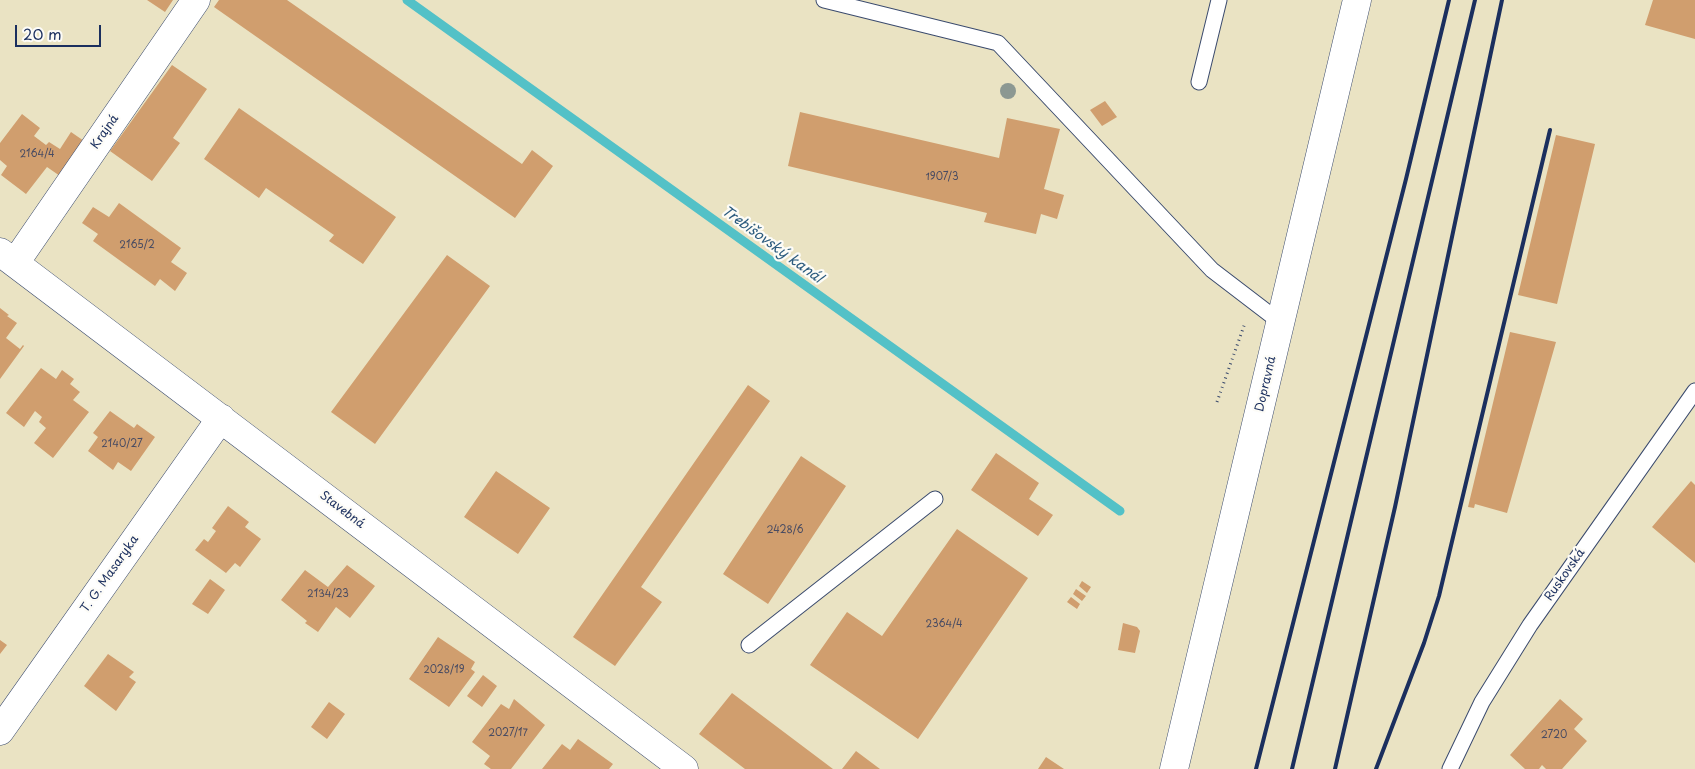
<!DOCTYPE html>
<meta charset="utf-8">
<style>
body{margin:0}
#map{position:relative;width:1695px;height:769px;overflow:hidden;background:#eae3c3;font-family:"Playpen Sans",sans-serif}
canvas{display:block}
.scale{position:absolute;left:15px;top:25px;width:86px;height:22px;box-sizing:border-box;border:2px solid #1b2f5e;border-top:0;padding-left:6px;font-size:15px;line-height:18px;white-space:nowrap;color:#1b2f5e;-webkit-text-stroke:4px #fdfcf7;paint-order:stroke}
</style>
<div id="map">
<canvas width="1695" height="769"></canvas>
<div class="scale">20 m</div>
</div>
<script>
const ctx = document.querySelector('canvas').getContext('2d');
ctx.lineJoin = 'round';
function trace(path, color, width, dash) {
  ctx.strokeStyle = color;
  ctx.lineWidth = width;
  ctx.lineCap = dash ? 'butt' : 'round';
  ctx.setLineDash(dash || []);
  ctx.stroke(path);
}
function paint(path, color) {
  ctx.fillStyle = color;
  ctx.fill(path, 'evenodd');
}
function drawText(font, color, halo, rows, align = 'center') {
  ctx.font = font + ' "Playpen Sans",sans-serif';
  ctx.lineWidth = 4.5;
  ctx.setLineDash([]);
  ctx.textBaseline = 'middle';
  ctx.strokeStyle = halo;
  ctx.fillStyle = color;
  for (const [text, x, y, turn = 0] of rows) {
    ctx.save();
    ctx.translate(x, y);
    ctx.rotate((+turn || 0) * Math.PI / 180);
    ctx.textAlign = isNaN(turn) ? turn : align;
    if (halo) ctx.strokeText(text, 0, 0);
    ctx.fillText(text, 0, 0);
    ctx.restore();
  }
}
trace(new Path2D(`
 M407,0L1120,511`), '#53c1c7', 9);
paint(new Path2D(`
 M147,0H173L165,12Z
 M219,0H287L522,164L532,150L553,166L515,218L214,7Z
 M1653,0H1695V39L1645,25Z
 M172,65L207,89L173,138L180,143L152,181L110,151Z
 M1105,101L1117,117L1102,126L1090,110Z
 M239,108L396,217L363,264L329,241L334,235L266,188L259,198L204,159Z
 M800,112L999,158L1007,118L1060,129L1044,189L1064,195L1057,219L1041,214L1036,234L984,222L987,213L788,166Z
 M22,114L40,128L34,136L46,145L49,142L60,149L71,132L84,141L60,176L47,167L26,194L1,175L7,166L0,160V143Z
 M1556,135L1595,144L1557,304L1518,295Z
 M119,203L181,248L171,262L187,273L175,291L160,279L155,286L93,241L98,234L82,223L93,207L109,217Z
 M447,255L490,286L375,444L331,412Z
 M0,308L9,315L7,316L17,323L6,338L20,349L23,345L24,346L0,379Z
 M1510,332L1556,342L1507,513L1475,504L1474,508L1468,507Z
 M41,368L56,379L62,370L74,379L70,384L80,392L73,400L89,412L53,458L34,443L46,428L39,422L42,417L35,411L24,427L6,413Z
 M748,385L770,401L641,587L662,602L615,666L573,637Z
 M110,411L134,428L137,424L155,437L131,471L118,462L113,470L88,451L98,437L93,433Z
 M996,453L1039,483L1029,499L1053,515L1038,536L971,490Z
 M801,456L846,486L768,604L723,574Z
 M496,471L550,508L518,554L464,517Z
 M1691,481L1695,485V563L1652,527Z
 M228,506L249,522L245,527L261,539L240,567L235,563L226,573L195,550L204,539L208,542L216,531L212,528Z
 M957,529L1028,578L918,739L810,665L847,612L882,636Z
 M347,565L375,586L350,618L336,607L318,632L305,623L307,621L281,600L305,570L328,587Z
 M210,579L225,590L208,614L192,604Z
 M1082,581L1091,587L1087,593L1079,586Z
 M1076,589L1086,596L1082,601L1073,594Z
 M1071,597L1080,604L1077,609L1067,602Z
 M1123,623L1137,627L1140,631L1135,653L1118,650Z
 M438,637L475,662L471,669L475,672L449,707L409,679Z
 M0,640L7,645L0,654Z
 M108,654L134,672L129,677L136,682L116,711L84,686Z
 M483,675L497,686L482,707L467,696Z
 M732,693L833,769H745L699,734Z
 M514,699L545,725L511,769H491L484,764L490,756L472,742L501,704L509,709Z
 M1560,699L1583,719L1574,729L1587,741L1562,769H1546L1542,765L1539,769H1525L1510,755Z
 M329,702L345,714L327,739L311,727Z
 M578,739L613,764L609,769H542L562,744L570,750Z
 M856,751L880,769H842Z
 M1046,757L1064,769H1038Z`), '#d09e6e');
const lane = new Path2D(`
 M824,0L998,43L1212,270L1280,322
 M1199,82L1219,0
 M749,645L935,499
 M1450,769L1482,702L1530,625L1695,391`);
const street = new Path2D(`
 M0,252L684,769
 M15,263L196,0
 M0,731L221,418`);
const secondary = new Path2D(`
 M1174,769L1357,0`);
trace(lane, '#3a4a6d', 17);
trace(street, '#3a4a6d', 29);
trace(secondary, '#3a4a6d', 29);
trace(new Path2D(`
 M1217,402L1245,323`), '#3a4a6d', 3, [1, 4]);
trace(lane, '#fff', 15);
trace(street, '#fff', 28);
trace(secondary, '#fff', 28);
trace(new Path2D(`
 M1256,769L1406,179L1449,0
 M1292,769L1475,0
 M1335,769L1395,507L1502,0
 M1376,769L1424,643L1439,596L1550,130`), '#1b2f5e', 4);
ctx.fillStyle = '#8c9892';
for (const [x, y] of [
 [1008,91]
]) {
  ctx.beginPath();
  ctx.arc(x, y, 8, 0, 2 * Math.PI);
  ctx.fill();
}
drawText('10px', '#484b62', null, [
 ["2164/4",37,154],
 ["1907/3",942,177],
 ["2165/2",137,245],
 ["2140/27",122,444],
 ["2428/6",785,530],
 ["2134/23",328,594],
 ["2364/4",944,624],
 ["2028/19",444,670],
 ["2027/17",508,733],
 ["2720",1554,735]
]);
drawText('12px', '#1b2f5e', '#fdfcf7', [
 ["Krajná",105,132,-55],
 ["Dopravná",1266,384,-77],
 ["Stavebná",342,510,37],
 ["T. G. Masaryka",110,574,-55],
 ["Ruskovská",1565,575,-55]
]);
drawText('italic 14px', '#2c5b7e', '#fdfcf7', [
 ["Trebišovský kanál",772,245,36]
]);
</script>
